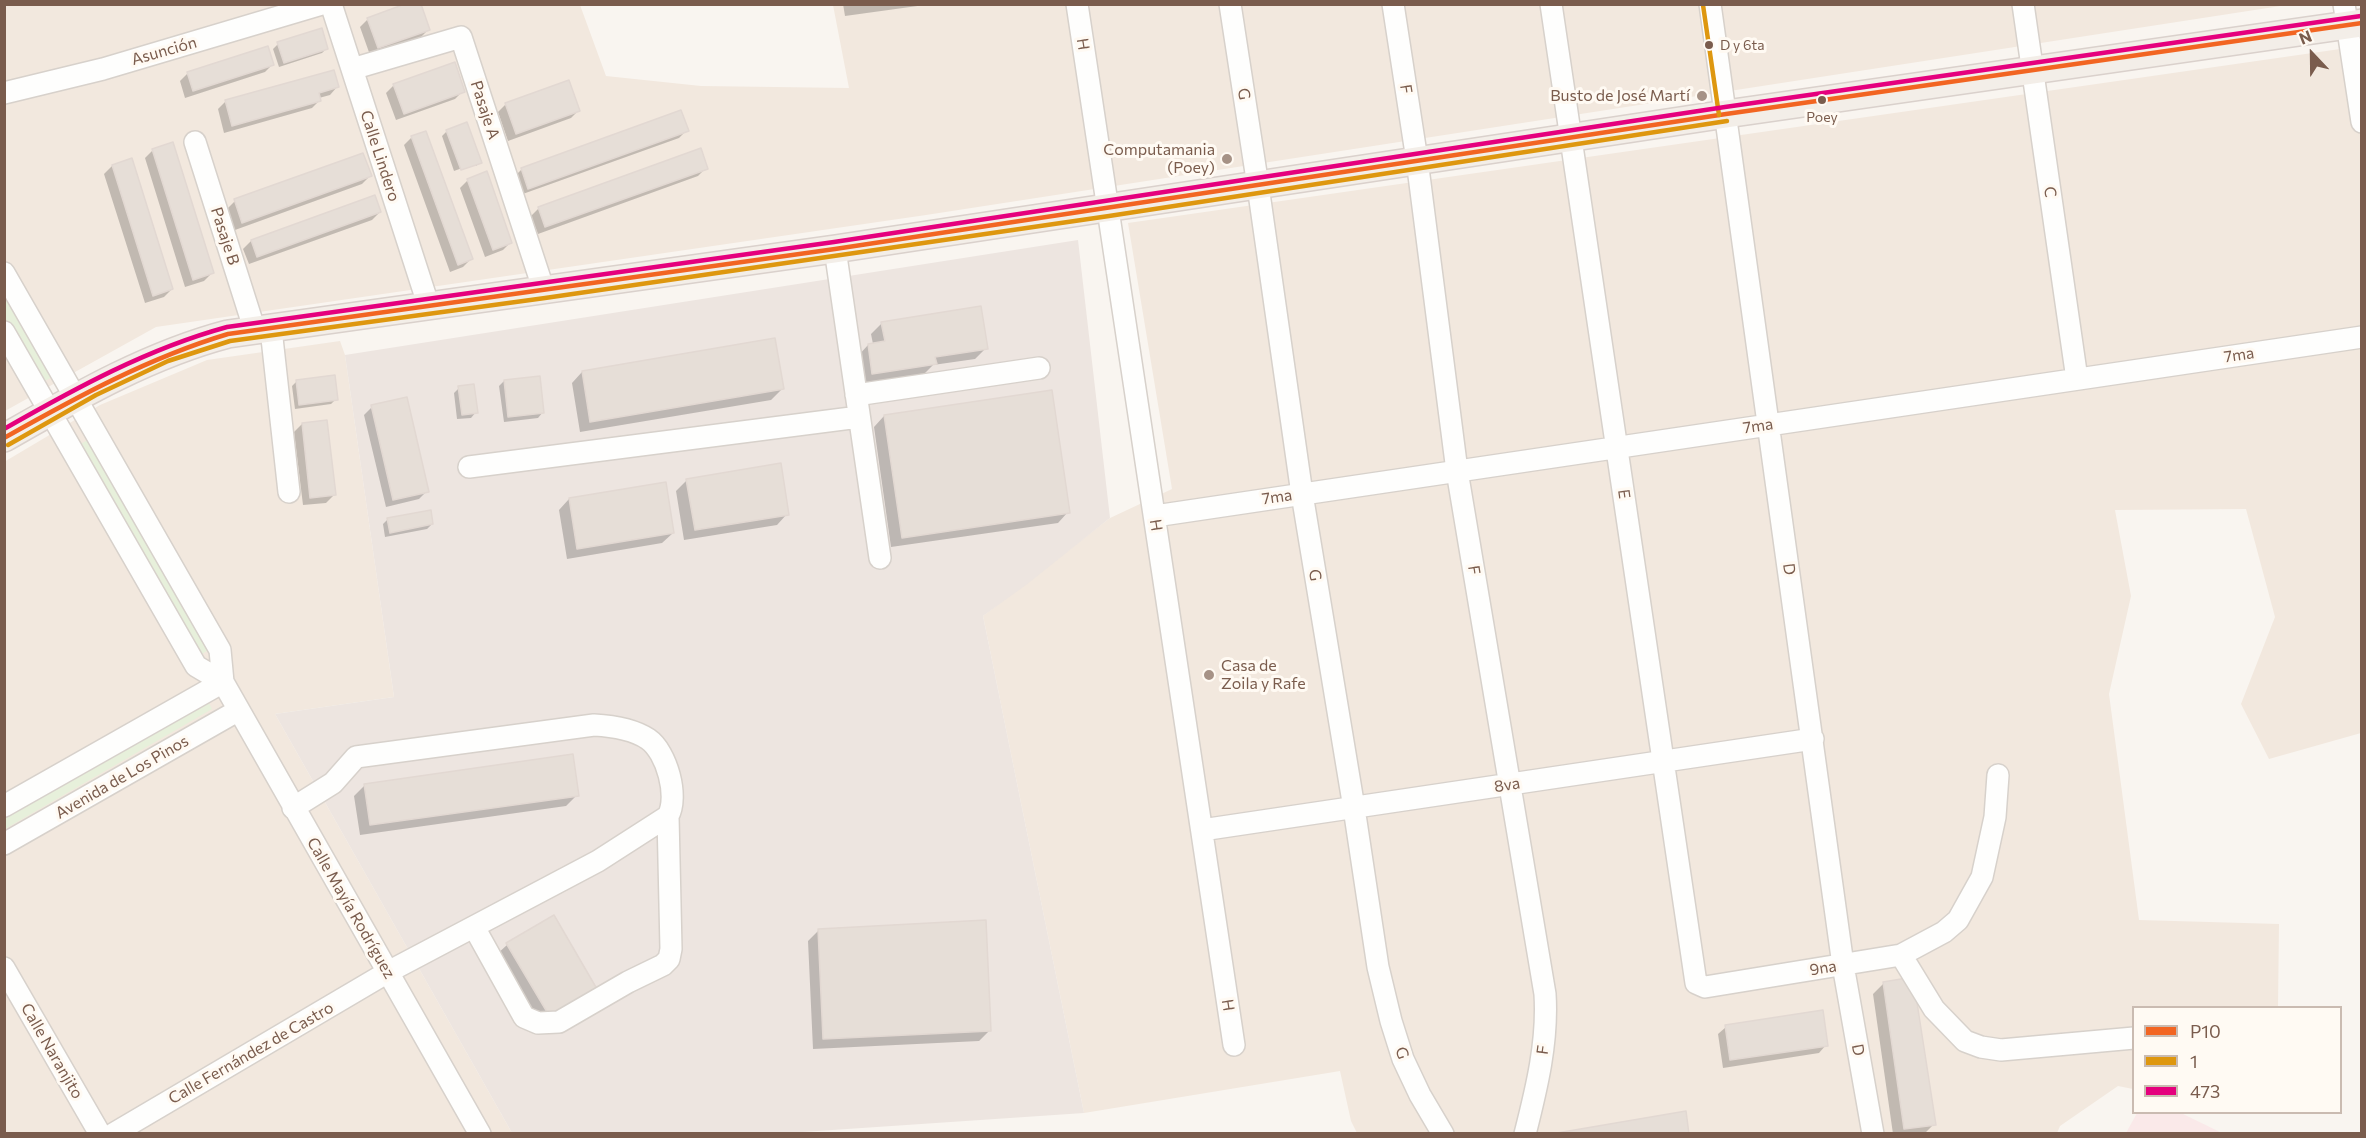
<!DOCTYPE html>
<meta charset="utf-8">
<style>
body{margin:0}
#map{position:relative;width:2366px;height:1138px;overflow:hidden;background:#f9f5f0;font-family:Commissioner,sans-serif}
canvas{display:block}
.frame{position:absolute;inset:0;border:6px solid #7a5c4d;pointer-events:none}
.legend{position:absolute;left:2132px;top:1006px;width:210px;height:108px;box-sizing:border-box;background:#fffaf3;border:2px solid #cabbb1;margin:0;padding:8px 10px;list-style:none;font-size:18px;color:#7a5c4d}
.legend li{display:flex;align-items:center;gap:12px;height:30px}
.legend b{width:30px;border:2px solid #cabbb1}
.north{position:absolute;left:2282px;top:24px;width:60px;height:60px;-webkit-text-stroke:4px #fffaf3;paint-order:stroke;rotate:338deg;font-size:16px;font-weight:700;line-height:24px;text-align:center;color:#7a5c4d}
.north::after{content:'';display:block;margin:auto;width:21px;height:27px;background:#7a5c4d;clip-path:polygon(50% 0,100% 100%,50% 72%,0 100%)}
</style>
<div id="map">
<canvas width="2366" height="1138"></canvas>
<div class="frame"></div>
<ul class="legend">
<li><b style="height:8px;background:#f26522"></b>P10</li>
<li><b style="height:8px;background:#de970f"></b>1</li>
<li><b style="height:8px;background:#e5007d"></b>473</li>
</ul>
<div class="north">N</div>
</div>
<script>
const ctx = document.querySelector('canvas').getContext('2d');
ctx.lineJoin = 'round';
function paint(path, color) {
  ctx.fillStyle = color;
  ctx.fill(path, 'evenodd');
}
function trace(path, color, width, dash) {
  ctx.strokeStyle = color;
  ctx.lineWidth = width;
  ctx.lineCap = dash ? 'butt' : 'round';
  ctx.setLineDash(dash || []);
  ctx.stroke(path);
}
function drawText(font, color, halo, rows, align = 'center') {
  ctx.font = font + ' Commissioner,sans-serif';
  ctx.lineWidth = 6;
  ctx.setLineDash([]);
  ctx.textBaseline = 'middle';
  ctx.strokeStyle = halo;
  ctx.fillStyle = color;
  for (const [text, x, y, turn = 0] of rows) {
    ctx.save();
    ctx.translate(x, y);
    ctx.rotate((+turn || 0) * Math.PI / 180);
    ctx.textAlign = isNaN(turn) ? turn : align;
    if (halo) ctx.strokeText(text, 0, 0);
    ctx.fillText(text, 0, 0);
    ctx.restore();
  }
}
paint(new Path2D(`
 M5,5H580L606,76L701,86L849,88L833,5H2287L926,215L156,327L5,411Z
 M2361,46V733L2269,759L2241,704L2275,617L2246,509L2115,510L2131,596L2109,694L2139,920L2279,924L2278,1007L2134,1008L2133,1089L2118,1086L2060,1126L2057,1133H1357L1351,1121L1340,1071L1084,1113L983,616L1110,518L1172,489L1128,223Z
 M340,341L345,355L394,697L275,714L512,1133H5L4,462L100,405L207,360Z`), '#f2e8de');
paint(new Path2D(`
 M1078,240L1110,518L1026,585L983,616L1084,1113L788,1133H512L275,714L394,697L345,355Z`), '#ede5e0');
paint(new Path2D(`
 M2137,1113H2181L2222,1133H2126Z`), '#fae9e9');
paint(new Path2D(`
 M4,284L56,375L41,383L5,318Z
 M93,437L212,648L197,657L77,446Z
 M207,699L212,709L5,829L4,816Z`), '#e7f0db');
paint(new Path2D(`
 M843,4H932L845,16Z
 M368,19L428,30L420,38L370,55L360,27Z
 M278,44L327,48L322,53L279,67L273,49Z
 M273,64L265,72L185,98L180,81L188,73Z
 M394,85L463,91L455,99L396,120L386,93Z
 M337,87L330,95L319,98L320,100L312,108L224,133L218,109L226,101Z
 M506,104L579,110L571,118L508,141L498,112Z
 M687,130L679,138L520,195L514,177L522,169Z
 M447,131L480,162L476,166V163L454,171L442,136Z
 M412,137L471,259L463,267L450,272L404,145Z
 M153,150L212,273L204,281L185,287L145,158Z
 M112,166L172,289L164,297L145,303L104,174Z
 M706,168L698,176L538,234L531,216L539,208Z
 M370,176L362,184L235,230L227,209L235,201Z
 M468,180L511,242L503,250L485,257L460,188Z
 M374,197L380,212L372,220L249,264L243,249L251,241Z
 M882,323L986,348L975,359L933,365L924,374L862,384L858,356L868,345L873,344L871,334Z
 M582,372L782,389L771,400L580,432L572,383Z
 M297,381L336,399L331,404L295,409L292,386Z
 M504,381L543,412L538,418L504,422L499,386Z
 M459,388L476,412L471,418L457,419L454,393Z
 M372,407L427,491L419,499L386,507L364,415Z
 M884,416L1068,512L1058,523L891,547L874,427Z
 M302,424L334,495L326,503L303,505L294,432Z
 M687,480L787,514L777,525L684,540L676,491Z
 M569,499L673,533L662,543L567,559L559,510Z
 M388,519L432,524L427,529L385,537L383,524Z
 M365,785L577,795L566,806L360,835L354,796Z
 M819,930L990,1030L979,1041L813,1049L808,941Z
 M507,945L596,989L538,1026L496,955Z
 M1883,984L1934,1124L1924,1134H1893L1873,994Z
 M1726,1027L1826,1045L1819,1053L1723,1068L1718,1034Z`), '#0003');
const building = new Path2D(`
 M405,4H421L430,30L378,48L367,18Z
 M322,28L328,49L284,63L277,42Z
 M268,46L274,65L193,91L187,72Z
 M455,62L465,92L404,114L393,84Z
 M334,70L339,87L319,93L321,101L232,126L225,100Z
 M569,80L580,111L516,134L505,103Z
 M681,110L689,131L528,189L521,168Z
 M467,122L482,163L461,170L446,130Z
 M426,131L473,259L458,265L411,136Z
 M173,142L214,273L193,280L152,149Z
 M701,148L708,169L545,227L538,207Z
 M363,153L372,176L242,223L234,199Z
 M132,158L173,289L153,296L112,165Z
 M487,171L512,243L493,250L467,179Z
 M375,195L381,212L257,257L251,240Z
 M981,306L988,349L935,357L937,364L872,374L868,344L885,341L881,322Z
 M775,338L784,389L590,422L582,371Z
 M335,375L338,400L299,405L296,380Z
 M540,376L544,413L508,417L504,380Z
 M474,384L478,413L462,415L458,386Z
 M1052,390L1070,513L902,538L884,415Z
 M407,397L429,492L393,500L371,405Z
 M327,420L336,495L310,498L302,423Z
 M781,463L789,515L695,530L686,479Z
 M666,482L674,533L577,549L569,498Z
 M431,510L433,524L390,533L387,518Z
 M573,754L579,796L370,825L364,784Z
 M554,915L597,989L550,1017L506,943Z
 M986,920L991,1031L823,1039L818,929Z
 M1913,977L1936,1125L1904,1129L1883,982Z
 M1823,1010L1828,1046L1730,1060L1725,1025Z
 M1686,1111L1689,1134H1551Z`);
paint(building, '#e6ded7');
trace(building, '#e2d8d2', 1.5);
const minor = new Path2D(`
 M331,4L429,307
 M1077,4L1234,1045
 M1230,4L1258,186L1302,494L1354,808L1378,967L1391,1021L1403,1059L1420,1095L1443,1134
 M1393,4L1417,160L1457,471L1545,994C1548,1041 1537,1087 1525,1134
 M1551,4L1696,983L1705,987L1901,955L1944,932L1958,920L1982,877L1995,817L1998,775
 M1710,4L1843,965L1873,1134
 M2023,4L2077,379
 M2344,4L2362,122
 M352,69L461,37L544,291
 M4,93L103,69L322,4
 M195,142L255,331
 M835,249L880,558
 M4,273L220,650L223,682L480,1134
 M271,329L289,492
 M4,332L196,666L223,682
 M856,395L1039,368
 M469,467L859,417
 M1155,516L2362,337
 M4,806L223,682
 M1202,830L1813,739
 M4,844L239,710
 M474,927L524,1017L538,1023L559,1022L628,982L663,965L669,959L671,949L668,816
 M1901,955L1934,1009L1965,1041L1981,1047L2001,1050L2134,1038
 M4,968L100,1134
 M113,1134L388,972L598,861L668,816C679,797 667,752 648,739C633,729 612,726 594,725L356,757L333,783L293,808`);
const major = new Path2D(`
 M4,438C76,397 148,355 228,334L835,249L1726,114L2362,23`);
trace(minor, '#d7d1cb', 24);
trace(major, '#dad1cc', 30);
trace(minor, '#fefefd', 21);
trace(major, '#f3eee8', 27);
trace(new Path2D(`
 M4,438C77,397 148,358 228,334L835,249L1726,114L2362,23`), '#f26522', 4.5);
trace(new Path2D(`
 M1703,5L1719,115
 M8,445L96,395L168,361L230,341L545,298L1109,216L1727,121`), '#de970f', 4.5);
trace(new Path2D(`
 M4,429C76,388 147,349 227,327L834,242L1725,107L2361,16`), '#e5007d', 4.5);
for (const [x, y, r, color] of [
 [1709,45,5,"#7a5c4d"],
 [1702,96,6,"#a69286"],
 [1822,100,5,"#7a5c4d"],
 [1227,159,6,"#a69286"],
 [1209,675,6,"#a69286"]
]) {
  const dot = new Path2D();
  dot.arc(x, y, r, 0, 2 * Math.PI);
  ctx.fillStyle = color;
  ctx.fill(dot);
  trace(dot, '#fffaf3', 2);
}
drawText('14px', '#7a5c4d', '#fffaf3', [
 ["D y 6ta",1720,45],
 ["Poey",1822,117,"center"]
], 'left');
drawText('16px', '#7a5c4d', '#fffaf3', [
 ["H",1083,44,81],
 ["Asunción",164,51,-16],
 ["F",1406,89,81],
 ["G",1244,94,81],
 ["Pasaje A",485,110,72],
 ["Calle Lindero",380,156,72],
 ["C",2050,192,82],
 ["Pasaje B",225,236,72],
 ["7ma",2239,355,-8],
 ["7ma",1758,426,-8],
 ["E",1624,494,82],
 ["7ma",1277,497,-8],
 ["H",1156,525,81],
 ["D",1789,569,82],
 ["F",1474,570,81],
 ["G",1315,575,80],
 ["Avenida de Los Pinos",122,777,-30],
 ["8va",1507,785,-9],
 ["Calle Mayía Rodríguez",351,908,60],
 ["9na",1823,968,-9],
 ["H",1228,1005,81],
 ["F",1543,1050,-82],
 ["D",1858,1050,80],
 ["Calle Naranjito",52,1051,60],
 ["Calle Fernández de Castro",251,1053,-30],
 ["G",1402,1053,70]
]);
drawText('16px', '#7a5c4d', '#fffaf3', [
 ["Busto de José Martí",1690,96],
 ["Computamania",1215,150],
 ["(Poey)",1215,168],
 ["Casa de",1221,666,"left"],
 ["Zoila y Rafe",1221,684,"left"]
], 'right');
</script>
